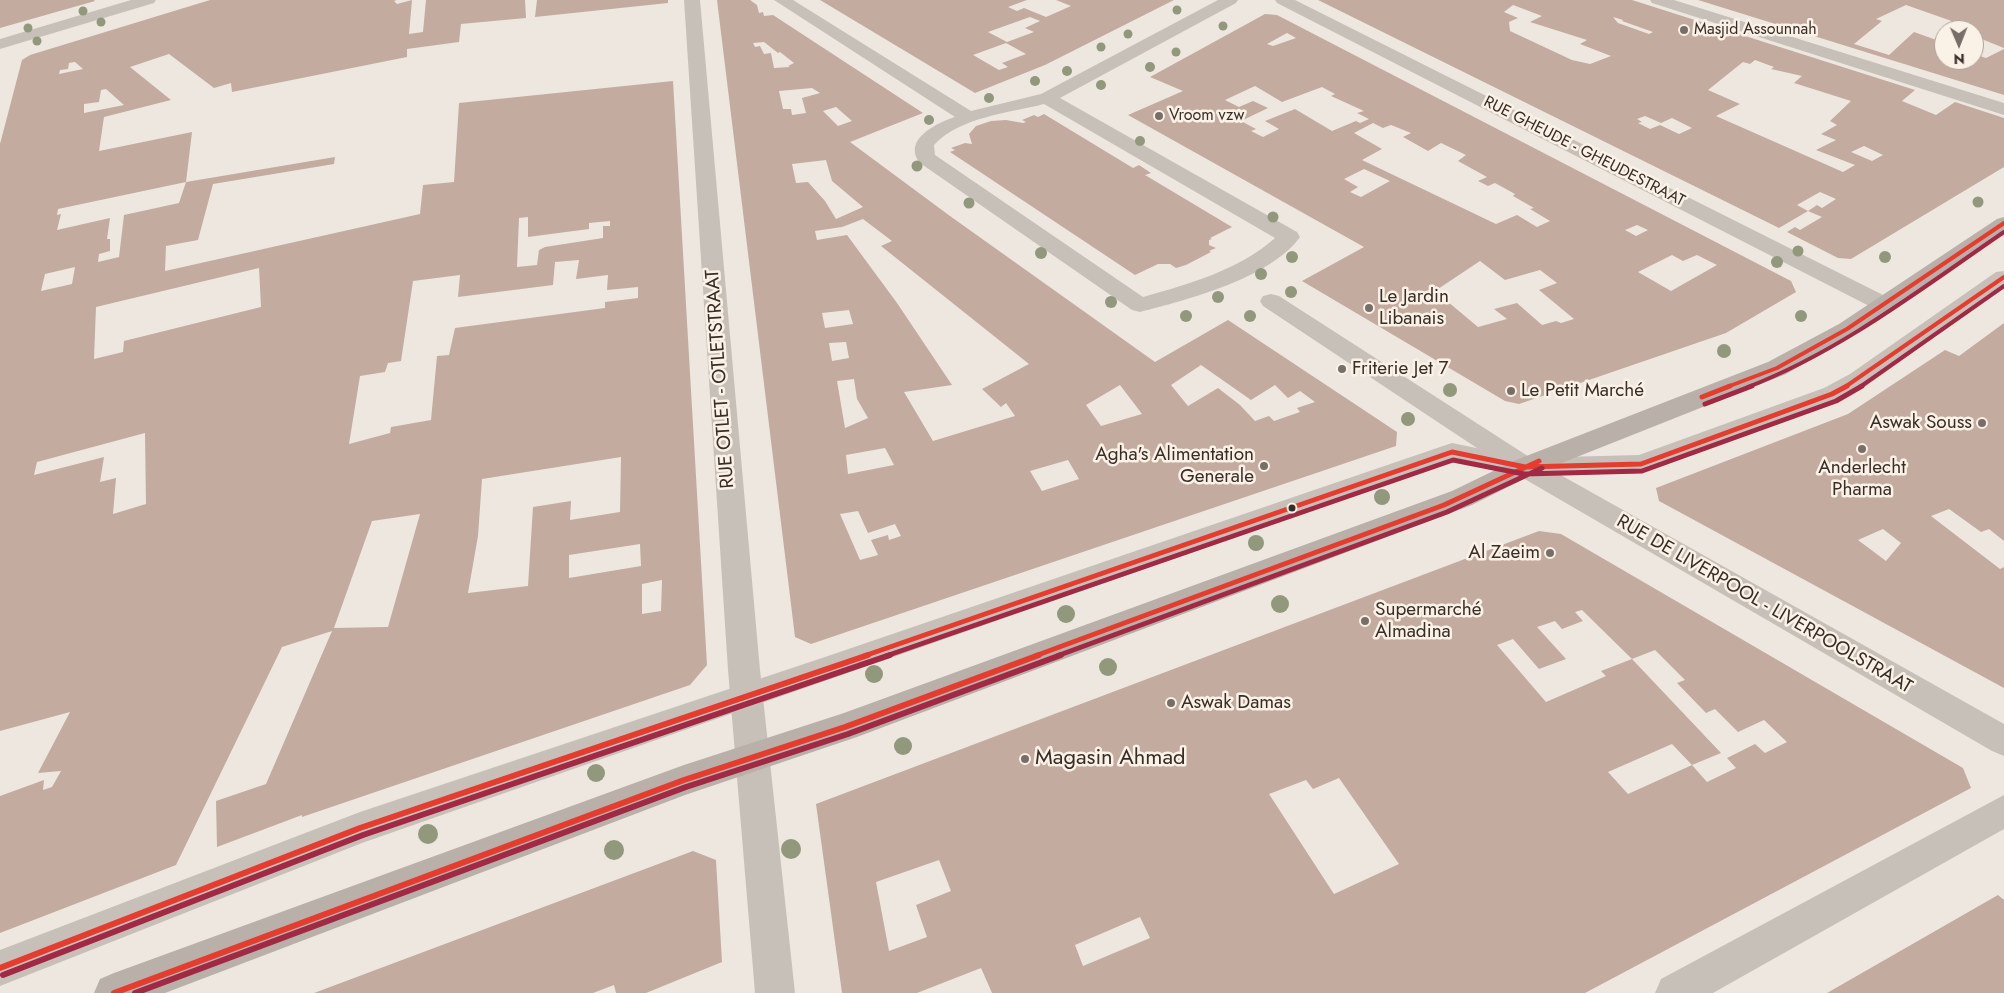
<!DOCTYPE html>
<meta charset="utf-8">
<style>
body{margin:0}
#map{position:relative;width:2004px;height:993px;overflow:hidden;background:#eee7e0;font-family:Jost,sans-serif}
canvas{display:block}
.north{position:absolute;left:1934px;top:20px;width:50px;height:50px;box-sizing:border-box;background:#fbf2e7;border:1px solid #ada39a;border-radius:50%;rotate:179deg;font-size:14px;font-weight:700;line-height:20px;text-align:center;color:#382d27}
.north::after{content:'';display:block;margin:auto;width:18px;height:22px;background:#786e68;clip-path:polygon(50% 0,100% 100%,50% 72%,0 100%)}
</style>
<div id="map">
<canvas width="2004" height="993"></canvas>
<div class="north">N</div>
</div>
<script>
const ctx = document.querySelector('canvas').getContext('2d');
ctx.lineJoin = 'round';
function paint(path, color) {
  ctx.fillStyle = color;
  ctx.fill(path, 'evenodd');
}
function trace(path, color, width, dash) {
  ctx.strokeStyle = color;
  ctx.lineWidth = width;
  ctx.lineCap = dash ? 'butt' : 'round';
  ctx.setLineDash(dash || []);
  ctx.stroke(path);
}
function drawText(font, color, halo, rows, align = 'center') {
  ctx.font = font + ' Jost,sans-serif';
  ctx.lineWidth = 5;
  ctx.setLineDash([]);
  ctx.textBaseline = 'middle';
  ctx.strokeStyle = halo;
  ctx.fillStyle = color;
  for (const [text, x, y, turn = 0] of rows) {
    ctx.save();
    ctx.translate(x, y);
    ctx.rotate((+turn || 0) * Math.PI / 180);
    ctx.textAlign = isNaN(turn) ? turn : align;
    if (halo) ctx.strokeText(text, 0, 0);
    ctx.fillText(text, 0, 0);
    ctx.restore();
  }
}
paint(new Path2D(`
 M0,0H94L95,1L0,28Z
 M210,0H397L394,1L397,4L412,0L409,34L423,32L426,0H525L526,18L461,24L459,42L407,49V57L232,92L231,83L214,88L169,54L130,67L171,100L104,117L99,151L192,132L186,182L58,209L57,215L61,214L57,230L110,218L107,239H110V251L99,254L98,262L119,257L124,215L179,203L186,182L335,157L334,164L213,184L198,240L166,246L165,271L420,214L423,185L454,182L459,103L673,81L707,665L690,685L302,817V815L217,847L216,801L266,784L332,631L282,647L176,865L0,933V796L44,780L43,790L52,787L61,771L38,773L70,712L0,731V144L22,60L30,55ZM75,62L83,69L59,74L60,70L68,69L69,63ZM106,89L124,105L84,113V104L99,102L101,90ZM528,217V237L589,229V223L610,221V226H603V238L545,247L539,250L537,265L517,267L519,218ZM579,260L576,279L608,275L607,290L638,287V298L605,302V308L455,328L449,355L437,356L431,420L391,427L390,433L349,444L360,376L385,372L388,363L401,361L413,281L460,275L458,297L553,285L555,262ZM75,267L72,284L41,291L45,274ZM259,268L261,307L124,341L123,352L94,359L96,307ZM145,433L146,504L113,514L116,478L100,482L104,457L34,475L37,462ZM621,457L620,512L570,520L571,501L533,507L528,586L468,593L478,536L482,479ZM420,514L388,627L334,628L372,521ZM640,544L641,566L569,578V555ZM662,580L661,611L642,614V584Z
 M537,0H668V3L535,17Z
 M717,0H750L757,5L759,13L763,12L764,16L773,15L923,113L850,142L950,216L1155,362L1228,320L1397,432L1396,446L811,644L795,637ZM764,42L778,53L780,52L794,63L788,66L790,67L774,68L771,53L764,54L760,46L755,47L753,43ZM812,88L820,93L802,98L806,113L792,115L791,109H783L779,91ZM836,107L852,121L838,126L823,111ZM826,160L832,181L863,207L836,219L825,201L808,182L796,183L792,164ZM863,219L892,241L881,246L1029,364L982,389L1001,407L1006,403L1015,416L933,441L904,392L952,385L897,303L847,235L817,240L815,231L842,227ZM849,310L853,324L825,328L822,313ZM846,342L849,358L832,361L829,343ZM1201,365L1251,400L1275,385L1288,398L1300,391L1315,402L1297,408L1300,412L1274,421L1269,416L1255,421L1240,405L1218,388L1188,406L1171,385ZM854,379L857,399L868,418L845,428L837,381ZM1120,385L1142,414L1101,426L1086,405ZM885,448L894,465L848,474L846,455ZM1068,460L1079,479L1042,491L1030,471ZM858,511L868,533L895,524L901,536L889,540L888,535L871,540L878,555L860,560L840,514Z
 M820,0H1027L1008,7L1017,11L1024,8L1046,17L1071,6L1056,0H1174L1045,65L975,93ZM1030,17L1040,21L1025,28L1034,32L1007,42L988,32ZM1006,43L1026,54L1002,63L1008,67L999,70L973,55Z
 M1318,0H1632L1915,90L1902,101L1936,115L1955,102L2004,118V167L1851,259L1838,258L1787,232L1795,227L1800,230L1822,217L1808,211L1817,205L1822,208L1836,199L1820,192L1797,205L1808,211L1779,228ZM1513,5L1542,16L1530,22L1587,40L1580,44L1611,56L1590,64L1572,60L1510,31L1509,22L1518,18L1504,12ZM1613,17L1623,20L1622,21L1653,32L1649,34L1618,23ZM1755,60L1774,67L1771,69L1802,76L1794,83L1851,101L1830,121L1837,125L1821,134L1836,140L1816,150L1855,165L1843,172L1716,116L1740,104L1708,90L1743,62L1750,64ZM1645,116L1661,123L1672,118L1692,128L1679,134L1660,125L1650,129L1638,123L1642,122L1637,119ZM1864,146L1883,155L1872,161L1851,152Z
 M1698,0H2004V48L1974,36V30H1957L1963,25L1906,5L1876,19L1882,21L1854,44L1889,55L1914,32L1942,42L1944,40V60H1974V54L1986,58L2004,49V95Z
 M1265,14L1277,15L1791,281L1796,292L1726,333L1519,404L1505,401L1302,281L1364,247L1128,115L1183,91L1150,77ZM1287,33L1296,38L1273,46L1267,44ZM1255,86L1282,102L1322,87L1335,94L1331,96L1364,111L1357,113L1369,119L1360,123L1356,121L1332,131L1295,109L1265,121L1279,129L1263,137L1251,131L1256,129L1241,121L1268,108L1253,101L1239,107L1225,100ZM1373,123L1383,128L1391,125L1411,133L1403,137L1428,151L1441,143L1466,155L1458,161L1487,177L1478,181L1488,186L1495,183L1515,194L1513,196L1534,208L1530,209L1550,221L1537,227L1517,215L1496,224L1362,160L1382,149L1354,133ZM1364,169L1390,181L1361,197L1350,192L1358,187L1344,179ZM1637,225L1648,230L1636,236L1625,230ZM1672,255L1683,261L1697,255L1717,265L1671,291L1638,272ZM1480,261L1505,280L1540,270L1557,283L1539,290L1574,319L1561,323L1556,321L1542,325L1517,303L1494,309L1507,319L1478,327L1435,291Z
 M1044,114L1133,168L1139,165L1151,173L1145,175L1232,227L1210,238L1212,239L1209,240V245L1216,248L1209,251L1211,252L1186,265L1176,268L1170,264H1158L1135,275L950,152L955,150L951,148L965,143L972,144L969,134L976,126L991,121L1006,120L1023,123L1026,122L1022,120L1034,115L1038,117Z
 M2004,323V541L1989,529L1981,532L1949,509L1931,516L2000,569L2004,567V688L1659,501L1656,488L1848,414L1945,350L1959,356ZM1883,529L1901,543L1886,561L1858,540Z
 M1539,531L1561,534L1963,768L1971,788L1585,993H992L981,968L917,993H842L816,804ZM1582,610L1632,659L1655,650L1685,680L1677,683L1706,713L1715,709L1738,732L1764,720L1787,742L1765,753L1755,744L1727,758L1736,768L1707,782L1692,765L1721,753L1632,659L1601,671L1606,676L1546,702L1497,645L1513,639L1539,669L1566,659L1537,627L1555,621L1562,629L1583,621L1575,612ZM1672,744L1692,765L1628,794L1608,772ZM1339,778L1399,864L1334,894L1269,794L1306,780L1313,789ZM939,860L951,891L916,905L927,937L889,951L876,882ZM1140,917L1150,938L1083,966L1075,945Z
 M693,851L716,860L722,962L646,993H616L614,985L593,993H314Z
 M1998,895L2004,900V993H1827Z`), '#c3aba0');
paint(new Path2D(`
 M2004,271V287L1866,386L1840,400L1650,470L1641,473L1525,476L1453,461L362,843L0,986V950L360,812L825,657L1443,446L1452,443L1525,458L1639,455L1824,388L1850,374L1996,272Z`), '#c7c0b9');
paint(new Path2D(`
 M1271,294L1279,296L1534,460L1538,467L1534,474L1525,477L1516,474L1263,306L1260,301L1263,296Z`), '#c7c0b9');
paint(new Path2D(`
 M131,0H156L154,3L0,49V39Z
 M684,0H700L760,670L795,993H755L728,670Z
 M774,0H793L971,111L1041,94L1218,0H1238L1236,3L1060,98L1297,232L1300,237C1271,278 1187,300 1140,312L1132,310L920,163C902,140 936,123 955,117ZM1044,104L1275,238C1239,270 1189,284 1143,297L935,155L934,145C960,117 1009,113 1044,104Z
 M1275,0H1295L1893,300L1897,305L1893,310L1885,312L1877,310L1277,3Z
 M1650,0H1674L2004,103V115L1652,3Z
 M1525,457L1534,460L2004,724V756L1992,751L1516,474L1512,467L1516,460Z
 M2004,795V829L1713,993H1655L1661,979Z`), '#c7c0b9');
paint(new Path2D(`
 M2004,217V233L1855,334L1786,374L1534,474L1472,505L857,737L685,795L165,993H94L100,979L114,973L684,765L844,713L1452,491L1516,460L1768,362L1839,324L1997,219Z`), '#b8b0a9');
trace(new Path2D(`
 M1727,387L1777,368L1847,329L2004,223
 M1845,387L2004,277`), '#e43c2e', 4);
trace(new Path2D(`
 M1702,397L1730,386
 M864,656L1452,452L1525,467L1641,464L1832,394L1847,386
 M1035,656L1444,505L1539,461`), '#e43c2e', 5);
trace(new Path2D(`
 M0,968L360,828L868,655
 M114,993L684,780L845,727L1039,655`), '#e43c2e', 6);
trace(new Path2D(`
 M1748,387C1841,351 1922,288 2004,232
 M1860,387L2004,286`), '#a12944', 4);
trace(new Path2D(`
 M1705,404L1752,386
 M886,656L1453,460L1524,474L1642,471L1836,401L1862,386
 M1057,656L1447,512L1542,468`), '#a12944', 5);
trace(new Path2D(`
 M3,975L363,835L890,655
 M135,993L686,787L848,734L1061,655`), '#a12944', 6);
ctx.fillStyle = '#92987b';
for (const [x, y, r] of [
 [1177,10,4.5],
 [83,11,4.5],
 [101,22,4.5],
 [1223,26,4.5],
 [28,28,4.5],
 [1128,34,4.5],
 [37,41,4.5],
 [1101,47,4.5],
 [1176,52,4.5],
 [1150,67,5],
 [1067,71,5],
 [1035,81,5],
 [1101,85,5],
 [989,98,5],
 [929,120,5],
 [1140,141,5],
 [917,166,5.5],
 [1978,202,5.5],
 [969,203,5.5],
 [1273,217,5.5],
 [1798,251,5.5],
 [1041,253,6],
 [1292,257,6],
 [1885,257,6],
 [1777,262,6],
 [1261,274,6],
 [1291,292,6],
 [1218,297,6],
 [1111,302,6],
 [1186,316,6],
 [1250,316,6],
 [1801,316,6],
 [1724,351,7],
 [1450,390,7],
 [1408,419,7],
 [1382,497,8],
 [1256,543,8],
 [1280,604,9],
 [1066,614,9],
 [1108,667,9],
 [874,674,9],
 [903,746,9],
 [596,773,9],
 [428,834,10],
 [791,849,10],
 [614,850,10]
]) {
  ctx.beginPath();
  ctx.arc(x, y, r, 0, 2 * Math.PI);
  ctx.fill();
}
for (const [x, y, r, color] of [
 [1684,30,5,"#786e68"],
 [1159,116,5,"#786e68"],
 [1369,308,5,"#786e68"],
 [1342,369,5,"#786e68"],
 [1511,391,5,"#786e68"],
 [1982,423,5,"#786e68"],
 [1862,449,5,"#786e68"],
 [1264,466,5,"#786e68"],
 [1292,508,4.5,"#382d27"],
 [1550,553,5,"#786e68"],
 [1365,621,5,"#786e68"],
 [1171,703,5,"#786e68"],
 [1025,759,5,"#786e68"]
]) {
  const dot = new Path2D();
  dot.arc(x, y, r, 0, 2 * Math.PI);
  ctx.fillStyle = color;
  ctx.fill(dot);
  trace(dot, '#fbf2e7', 2);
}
drawText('16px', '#382d27', '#fbf2e7', [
 ["Masjid Assounnah",1694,30],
 ["Vroom vzw",1169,116]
], 'left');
drawText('16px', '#382d27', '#fbf2e7', [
 ["RUE GHEUDE - GHEUDESTRAAT",1584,152,27]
]);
drawText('19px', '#382d27', '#fbf2e7', [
 ["Le Jardin",1379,297],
 ["Libanais",1379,319],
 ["Friterie Jet 7",1352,369],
 ["Le Petit Marché",1521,391],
 ["Aswak Souss",1972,423,"right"],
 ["Agha's Alimentation",1254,455,"right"],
 ["Generale",1254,477,"right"],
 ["Anderlecht",1862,468,"center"],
 ["Pharma",1862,490,"center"],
 ["Al Zaeim",1540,553,"right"],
 ["Supermarché",1375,610],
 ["Almadina",1375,632],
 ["Aswak Damas",1181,703]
], 'left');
drawText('19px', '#382d27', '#fbf2e7', [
 ["RUE OTLET - OTLETSTRAAT",721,379,-94],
 ["RUE DE LIVERPOOL - LIVERPOOLSTRAAT",1764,605,30]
]);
drawText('22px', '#382d27', '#fbf2e7', [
 ["Magasin Ahmad",1035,759]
], 'left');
</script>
